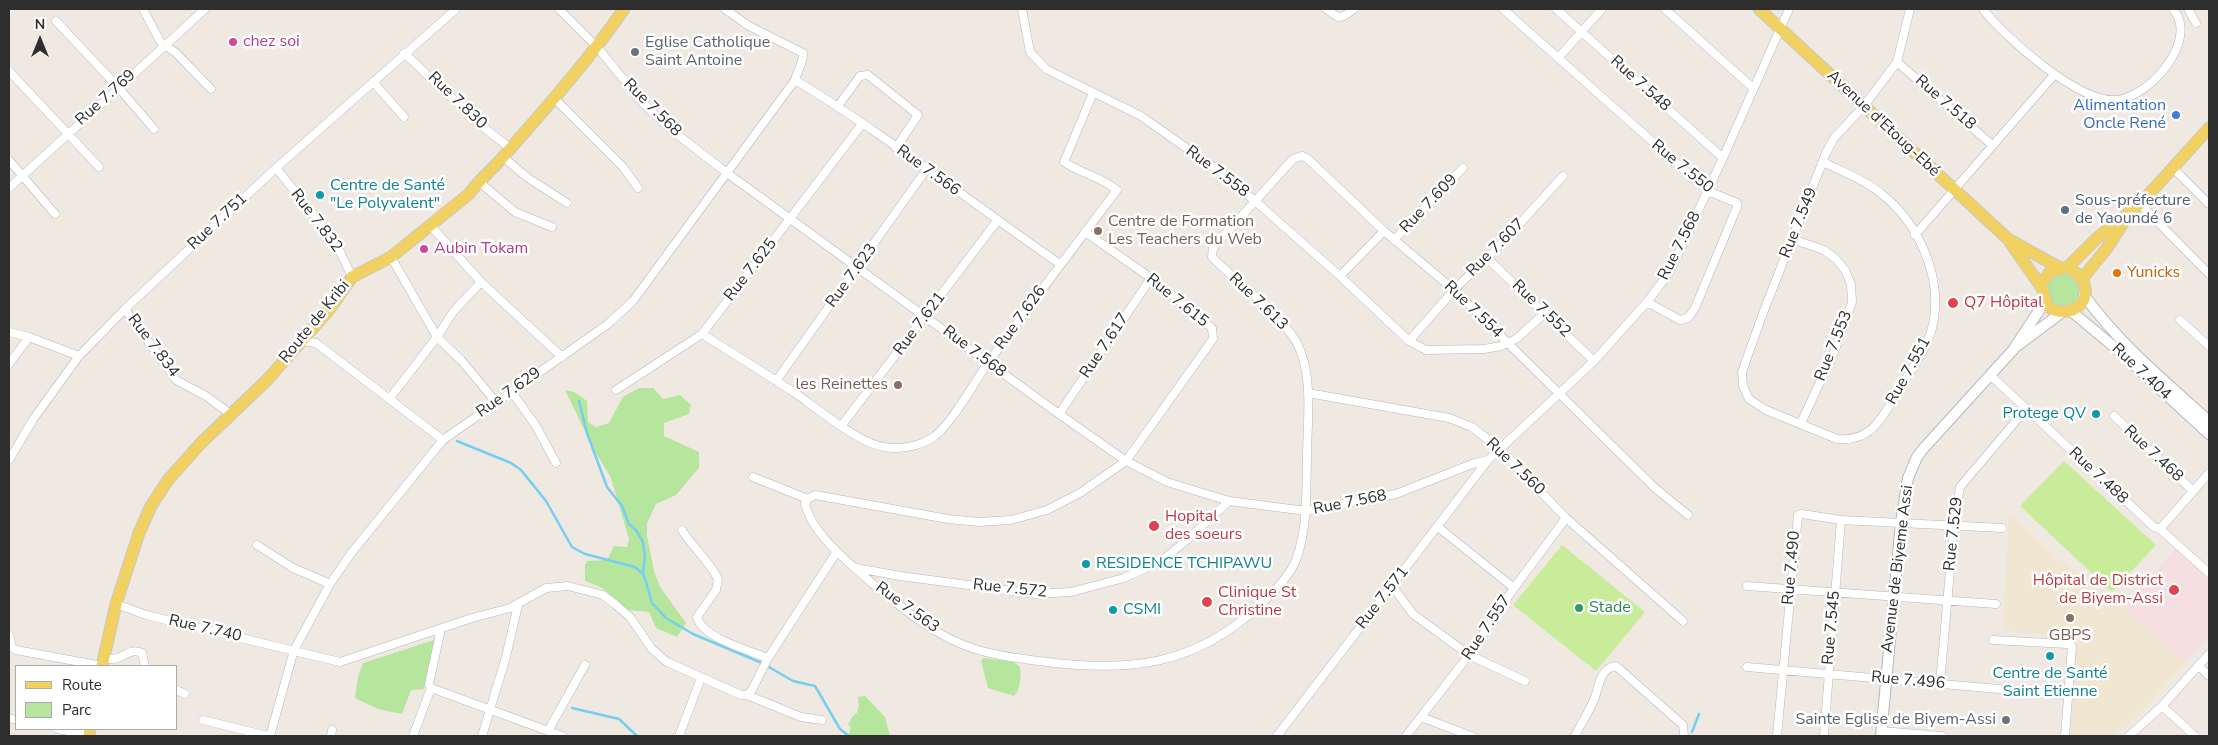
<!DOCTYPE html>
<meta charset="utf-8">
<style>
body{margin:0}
#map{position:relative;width:2218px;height:745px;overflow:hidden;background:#efe9e1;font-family:"Nunito Sans",sans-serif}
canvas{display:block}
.frame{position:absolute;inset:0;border:10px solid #2e2e2e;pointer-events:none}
.legend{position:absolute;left:15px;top:665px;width:162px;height:65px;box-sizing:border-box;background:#fff;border:1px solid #ababab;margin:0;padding:6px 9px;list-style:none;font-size:15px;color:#2e2e2e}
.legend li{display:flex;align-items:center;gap:10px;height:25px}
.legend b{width:25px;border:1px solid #ababab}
.north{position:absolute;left:15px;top:15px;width:50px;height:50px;-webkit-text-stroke:4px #fff;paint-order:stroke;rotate:0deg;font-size:14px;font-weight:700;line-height:20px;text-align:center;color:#2e2e2e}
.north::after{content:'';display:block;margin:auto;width:18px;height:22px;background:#2e2e2e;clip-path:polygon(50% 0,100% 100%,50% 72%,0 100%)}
</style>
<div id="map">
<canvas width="2218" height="745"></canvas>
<div class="frame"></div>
<ul class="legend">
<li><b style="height:6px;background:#f2d163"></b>Route</li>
<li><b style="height:14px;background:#b6e59e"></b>Parc</li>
</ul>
<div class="north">N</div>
</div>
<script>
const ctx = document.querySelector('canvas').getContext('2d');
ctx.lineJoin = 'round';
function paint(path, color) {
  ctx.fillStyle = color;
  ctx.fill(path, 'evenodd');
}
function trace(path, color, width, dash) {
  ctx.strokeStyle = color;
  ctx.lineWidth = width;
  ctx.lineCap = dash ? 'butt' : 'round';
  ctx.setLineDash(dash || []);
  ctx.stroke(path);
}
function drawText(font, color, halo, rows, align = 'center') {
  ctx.font = font + ' "Nunito Sans",sans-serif';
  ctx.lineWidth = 5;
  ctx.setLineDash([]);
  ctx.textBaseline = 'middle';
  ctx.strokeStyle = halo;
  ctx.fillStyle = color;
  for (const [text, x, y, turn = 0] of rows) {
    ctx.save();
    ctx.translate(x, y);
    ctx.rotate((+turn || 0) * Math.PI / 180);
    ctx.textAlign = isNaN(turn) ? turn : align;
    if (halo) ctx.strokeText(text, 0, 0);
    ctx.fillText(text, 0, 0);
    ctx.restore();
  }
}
paint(new Path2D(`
 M2009,513L2058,559L2123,607L2185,664L2136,717L2114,735L2070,736L2078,638L2003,630Z`), '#f0e6d1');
paint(new Path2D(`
 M2178,546L2209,574V638L2185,664L2123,607Z`), '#f5dfe0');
paint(new Path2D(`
 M2047 290a16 16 0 1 1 32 0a16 16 0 1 1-32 0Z
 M639,388H653L663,399L680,395L691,405L689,414L664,423V436L699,452V468L676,495L656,504L647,523V536L654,571L660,587L686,623L677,637L656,628L649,612L628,610L602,588L585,581V565L587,561L607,560L614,546L627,547L629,539L611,478L593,448L565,390L574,392L587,401L588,422L596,427L609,423L623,397Z
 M434,640L424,689L411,690L402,714L378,709L355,698L358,677L363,663Z
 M984,658L1014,662L1020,667C1021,676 1021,689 1014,696L988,688L981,661Z
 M865,696L885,717L890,736H849L851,727L848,725L852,717L857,713L859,706L858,697Z`), '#b6e59e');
paint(new Path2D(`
 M2064,461L2156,545L2112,592L2020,506Z
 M1562,545L1645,612L1596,671L1513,605Z`), '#c9ec9a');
trace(new Path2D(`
 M579,401L587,433L607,487L622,506L629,524L636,530L643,542L645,556L643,574
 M457,441L511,463L521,470L546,501L572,547L585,554L635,567L643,574L646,582L652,603L666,618L693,634L762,663L793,681L815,686L840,729L849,736
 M572,708L619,719L637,736
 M1692,732L1699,714`), '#75cff0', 2.5);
const minor = new Path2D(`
 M143,9L161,43L175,52L211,89
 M559,9L598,48L643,103L669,128L727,173L1059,414L1126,461L1167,482L1229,501L1306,511L1396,494L1472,464L1488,460L1594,361L1647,302L1669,273L1723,158L1789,9
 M1022,9L1030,52L1046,69L1141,116L1219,171L1255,201L1340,276L1409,341L1426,350L1484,349L1501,346L1516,339L1545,313
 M1326,9L1338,17L1344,16L1354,9
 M1503,9L1708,191L1737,203V207L1695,308L1688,318L1680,320L1647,302
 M1556,9L1723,158
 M1665,9L1753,88
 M1983,9C2004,37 2079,103 2116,100C2149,98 2200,40 2173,9
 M2188,9L2196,23
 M56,21L118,87L154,129
 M404,53L483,127L510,148
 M1558,58L1602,9
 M1897,62L1992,145
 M9,71L99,167
 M795,80C887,135 971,203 1060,264
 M373,82L404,117
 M553,97L623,167L638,188
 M838,106L860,76L868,75L918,115L896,148
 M503,157L528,178L567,203
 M9,160L55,214
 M1823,162C1843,172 1865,180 1883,195C1920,225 1944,280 1932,328C1927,350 1910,371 1898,391C1882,418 1872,442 1837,439L1766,410L1749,399L1743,386L1742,372L1763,313L1826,153L1834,138L1864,106L1897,62L1910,9
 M276,168L335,241L352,277
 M2173,168L2209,204
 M478,181L515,212L552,227
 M9,188L205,9
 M2140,204L2209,274
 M430,225L481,282L562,357
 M1085,232L1151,278L1212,328L1213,339L1126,461L1080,493L1047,510L1011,520L979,522L948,519L815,495L808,499L805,503C811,534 851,564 873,584C903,609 938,638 975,649C996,656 1018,658 1039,661C1126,673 1195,667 1261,604C1274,592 1289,577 1296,560C1308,528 1306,492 1307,458C1307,422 1314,376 1297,343C1281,314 1236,282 1212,257L1213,248L1293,159L1302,156L1307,158L1384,231L1454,290L1655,488L1688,515
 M1915,235L2054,75
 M1792,239L1824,250L1836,259L1845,270L1851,284L1852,302L1834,352L1801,423
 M1394,240L1463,168
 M391,257L437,337L461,360L496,402
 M1487,258L1594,361
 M1340,276L1384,231
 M125,309L176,380L206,396L232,415
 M2180,320L2209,346
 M9,332L29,337L79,356
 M702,334C734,354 766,374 798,395C820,411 859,443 884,447C900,450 922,446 935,436C954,420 973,384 988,363C1030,305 1074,247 1117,190C1099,176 1082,174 1064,162L1093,93
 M302,341L316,343L443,440
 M1409,341L1454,290L1505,240L1563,176
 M9,364L29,337
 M1990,375L2154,527L2160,529L2209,573
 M776,381L926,170
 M616,390L702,334L862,124
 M511,391L536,426L556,463
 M1308,393L1449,418L1472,427L1500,449L1566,518L1683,621
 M390,398L437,337L453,312L481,282
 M1059,414L1151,278
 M2114,416L2193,491
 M842,425L997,221
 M9,460L34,418L79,356L125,309L276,168L456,9
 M753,477L808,499
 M1438,527L1514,588
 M2160,529L2209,473
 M682,530C692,547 709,560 718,579L716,590L697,617C702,638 750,651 768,658
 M257,545L293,568L330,584
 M856,568L900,576L1036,594L1071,592L1124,578L1161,561L1187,540L1229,501
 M1392,586L1413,614L1469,655L1525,681
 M1747,586L1996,604
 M116,604L146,615L340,662L472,618L510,608L546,588L568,586L603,595L616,605L630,617L652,649L667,662L741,695H747L801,717L822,720
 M441,629L429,684L431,688L562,736
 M9,635L12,647L16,650L102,666
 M1993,640L2068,644L2072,646L2065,736
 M103,658C109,659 115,660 120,657C129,653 132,649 142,653L145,666
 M2199,666L2209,676
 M1747,667L2068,695
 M1940,684L1954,525L1960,487L2026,409
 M176,690L185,694
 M747,695L752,690L768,658L836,553
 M2162,706L2195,736
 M1421,717L1471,736
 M9,718L16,720
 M203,720L268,736
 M58,729L89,735
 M548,731L585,665
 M1881,731L1942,736
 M270,736L294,650L330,584L352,552L443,440L608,324L633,301L795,80C797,72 804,61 803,53L749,26L725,9
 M331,736L332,730
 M413,736L431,688
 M482,736L506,657L518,605
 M679,736L701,678
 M1277,736L1488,460
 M1406,736L1469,655L1514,588L1566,518
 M1575,736C1581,724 1588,713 1594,700C1599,688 1599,668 1616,666L1683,725L1684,736
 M1777,736L1798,515L1802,514L1841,520L2002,528
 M1824,736L1841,520
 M2129,736L2162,706L2209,654`);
const secondary = new Path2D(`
 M2084,295C2119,344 2165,381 2209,421
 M2071,311L2119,351L2209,434
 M2017,346L2061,313
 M1881,736L1901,522L1908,478L1917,457L1923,449L2013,350L2044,303`);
const primary = new Path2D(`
 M1759,9L2008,239L2060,268
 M2010,242L2042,288
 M2068,267L2097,238L2140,204L2209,128
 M2068,267C2073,271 2079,274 2082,280C2096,305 2063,323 2044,303L2046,301L2041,284L2050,272Z
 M2082,279L2107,248L2127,217
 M102,666L116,604L139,533L151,506L168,480L201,443L267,380L329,310L352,277L391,257L469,194C479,180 492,170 503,157C545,109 588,61 624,9
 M89,736L90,729`);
trace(minor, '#b4b7c1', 9);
trace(secondary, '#b4b7c1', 12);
trace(primary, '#c9c9c9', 13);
trace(minor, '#fff', 8);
trace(secondary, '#fff', 10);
trace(primary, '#f2d163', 11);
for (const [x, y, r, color] of [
 [233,42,5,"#d1479c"],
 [635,52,5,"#6b7280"],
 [2176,115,5,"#3f7fe0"],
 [320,195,5,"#0f9aa8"],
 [2065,210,5,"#5c6f8a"],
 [1098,231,5,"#8d6e63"],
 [424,249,5,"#d1479c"],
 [2117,273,5,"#e8710a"],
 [1953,303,6,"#e0444e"],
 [898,385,5,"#8d6e63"],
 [2096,414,5,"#0f9aa8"],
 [1154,526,6,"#e0444e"],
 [1086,564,5,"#0f9aa8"],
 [2174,590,6,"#e0444e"],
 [1207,602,6,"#e0444e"],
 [1579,608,5,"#2e9e5b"],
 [1113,610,5,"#0f9aa8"],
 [2070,618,5,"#8d6e63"],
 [2050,656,5,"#0f9aa8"],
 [2006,720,5,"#6b7280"]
]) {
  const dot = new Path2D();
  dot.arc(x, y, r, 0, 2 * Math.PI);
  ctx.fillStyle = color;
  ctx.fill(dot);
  trace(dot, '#fff', 2);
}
drawText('16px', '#b23c85', '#fff', [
 ["chez soi",243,42],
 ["Aubin Tokam",434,249]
], 'left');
drawText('16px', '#5b616d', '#fff', [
 ["Eglise Catholique",645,43],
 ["Saint Antoine",645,61],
 ["Sainte Eglise de Biyem-Assi",1996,720,"right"]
], 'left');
drawText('16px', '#2e2e2e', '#fff', [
 ["Rue 7.548",1640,84,42],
 ["Rue 7.769",106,98,-42],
 ["Rue 7.830",457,101,44],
 ["Rue 7.518",1945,103,41],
 ["Rue 7.568",652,108,45],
 ["Avenue d'Etoug-Ebé",1883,124,43],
 ["Rue 7.550",1682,167,39],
 ["Rue 7.566",928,171,36],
 ["Rue 7.558",1217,172,37],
 ["Rue 7.609",1429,204,-46],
 ["Rue 7.832",316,221,53],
 ["Rue 7.751",218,222,-43],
 ["Rue 7.549",1799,223,-68],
 ["Rue 7.568",1680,246,-63],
 ["Rue 7.607",1496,248,-45],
 ["Rue 7.625",751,270,-52],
 ["Rue 7.623",852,276,-54],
 ["Rue 7.615",1177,301,39],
 ["Rue 7.613",1258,302,44],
 ["Rue 7.552",1541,309,44],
 ["Rue 7.554",1473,310,44],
 ["Rue 7.626",1021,318,-54],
 ["Route de Kribi",315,322,-51],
 ["Rue 7.621",920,324,-53],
 ["Rue 7.834",153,346,53],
 ["Rue 7.617",1105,346,-56],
 ["Rue 7.553",1834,346,-68],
 ["Rue 7.568",974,352,37],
 ["Rue 7.551",1909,371,-61],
 ["Rue 7.404",2141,372,43],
 ["Rue 7.629",509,393,-35],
 ["Rue 7.468",2153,454,43],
 ["Rue 7.560",1515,467,44],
 ["Rue 7.488",2098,476,43],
 ["Rue 7.568",1350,503,-11],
 ["Rue 7.529",1954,534,-84],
 ["Rue 7.490",1792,568,-85],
 ["Avenue de Biyeme Assi",1898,569,-83],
 ["Rue 7.572",1010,589,6],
 ["Rue 7.571",1383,598,-52],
 ["Rue 7.563",907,608,36],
 ["Rue 7.557",1487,628,-56],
 ["Rue 7.545",1832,628,-85],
 ["Rue 7.740",205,629,13],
 ["Rue 7.496",1908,681,5]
]);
drawText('16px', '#366cbe', '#fff', [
 ["Alimentation",2166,106],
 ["Oncle René",2166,124]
], 'right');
drawText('16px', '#0d838f', '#fff', [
 ["Centre de Santé",330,186],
 ["\"Le Polyvalent\"",330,204],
 ["Protege QV",2086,414,"right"],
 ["RESIDENCE TCHIPAWU",1096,564],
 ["CSMI",1123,610],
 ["Centre de Santé",2050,674,"center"],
 ["Saint Etienne",2050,692,"center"]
], 'left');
drawText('16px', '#4e5e75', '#fff', [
 ["Sous-préfecture",2075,201],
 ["de Yaoundé 6",2075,219]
], 'left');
drawText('16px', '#785e54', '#fff', [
 ["Centre de Formation",1108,222],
 ["Les Teachers du Web",1108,240],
 ["les Reinettes",888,385,"right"],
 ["GBPS",2070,636,"center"]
], 'left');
drawText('16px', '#c56008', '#fff', [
 ["Yunicks",2127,273]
], 'left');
drawText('16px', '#be3a42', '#fff', [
 ["Q7 Hôpital",1964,303],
 ["Hopital",1165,517],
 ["des soeurs",1165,535],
 ["Hôpital de District",2163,581,"right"],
 ["de Biyem-Assi",2163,599,"right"],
 ["Clinique St",1218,593],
 ["Christine",1218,611]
], 'left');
drawText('16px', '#27864d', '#fff', [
 ["Stade",1589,608]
], 'left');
</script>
